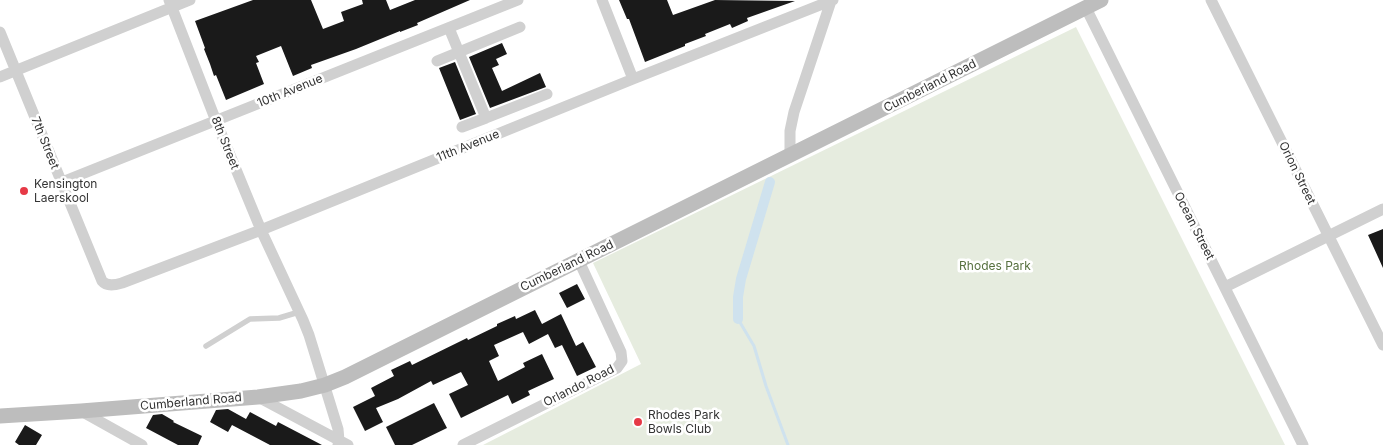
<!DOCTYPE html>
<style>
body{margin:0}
canvas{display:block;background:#fff}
</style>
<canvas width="1383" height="445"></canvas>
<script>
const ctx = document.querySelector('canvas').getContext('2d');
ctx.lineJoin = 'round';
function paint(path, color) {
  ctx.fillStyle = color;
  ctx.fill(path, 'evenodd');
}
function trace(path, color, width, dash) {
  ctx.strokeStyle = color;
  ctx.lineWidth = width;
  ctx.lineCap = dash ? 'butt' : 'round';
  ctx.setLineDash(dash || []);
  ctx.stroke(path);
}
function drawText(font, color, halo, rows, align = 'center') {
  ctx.font = font + ' Inter,sans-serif';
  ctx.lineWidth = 5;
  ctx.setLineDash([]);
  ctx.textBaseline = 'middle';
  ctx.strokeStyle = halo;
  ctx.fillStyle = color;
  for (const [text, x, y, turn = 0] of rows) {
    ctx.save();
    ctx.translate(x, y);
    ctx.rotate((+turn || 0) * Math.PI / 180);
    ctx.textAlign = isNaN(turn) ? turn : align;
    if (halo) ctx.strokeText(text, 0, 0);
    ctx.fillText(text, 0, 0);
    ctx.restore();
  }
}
paint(new Path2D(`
 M1076,27L1285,445H483L641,364L593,263Z`), '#e6ecdf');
trace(new Path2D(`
 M738,319L754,346L766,386L788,445`), '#cfe2ee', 3);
trace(new Path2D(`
 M738,319V297L741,279L770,182`), '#cfe2ee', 10);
paint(new Path2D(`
 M253,0H311L323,29L344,21L341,12L363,4L362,0H386L390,10L415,0H470L417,23L418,25L400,32V31L356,49L311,65L312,68L293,76L281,46L256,56L259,62L256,63L264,84L226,100L216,75L214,76L210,64L204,49L205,48L195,21Z
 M619,0H667L673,15L715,0L795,1L747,18L748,21L732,28L730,24L705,34L706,36L685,44V46L645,62L629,19H627Z
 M502,43L507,54L496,59L499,65L492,68L502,91L540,73L546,87L490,108L469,57Z
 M455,62L476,114L460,120L439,68Z
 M1383,229V268L1368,235Z
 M577,284L585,299L567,308L559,293Z
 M535,310L542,324L561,314L576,346L583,342L596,367L577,376L562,345L555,348L548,334L529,344L523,332L494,345L499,356L489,361L498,381L525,367L523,363L542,354L554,379L528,391L530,395L512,404L508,395L461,418L449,394L468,385L461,372L433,385L431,381L398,399L376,408L383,422L365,431L353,407L375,396L371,388L394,376L391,370L410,361L412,365L467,338L468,340L497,326V324L515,316L516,319Z
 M434,403L447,428L412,445H395L386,427Z
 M228,409L246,419L250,412L276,426L278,422L322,445H270L232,425L228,432L210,422L216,410Z
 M162,414L174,421L173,422L202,436L198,445H178L146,428L153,415Z
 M25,425L42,435L36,445H19L15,442Z`), '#1a1a1a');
trace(new Path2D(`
 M206,346L250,319L279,318L299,312`), '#d0d0d0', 5.5);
trace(new Path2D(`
 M169,0L216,121L261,230L303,320L309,335L338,429L339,441L338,445
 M602,0L633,79
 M1211,0L1383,345
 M1086,8L1303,445
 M449,28L486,118L462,127
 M0,32L102,281C107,287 115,285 122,283L261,230L633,79L833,0
 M437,61L520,27
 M0,77L190,0
 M486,118L547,94
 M790,155V131L794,112L831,1
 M62,182L518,0
 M1225,287L1383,209
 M258,397L348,445
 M81,411L142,445
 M463,445L617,368L622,361L621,352L579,261`), '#d0d0d0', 11);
trace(new Path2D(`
 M0,416L81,411L258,397L301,391L325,385L345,377L1101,0`), '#bdbdbd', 15);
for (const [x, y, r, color] of [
 [24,191,5,"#e63946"],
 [638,422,5,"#e63946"]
]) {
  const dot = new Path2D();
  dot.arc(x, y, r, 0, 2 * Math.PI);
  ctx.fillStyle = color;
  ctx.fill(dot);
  trace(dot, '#fff', 2);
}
drawText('12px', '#333', '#fff', [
 ["Cumberland Road",930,86,-27],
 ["10th Avenue",290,91,-22],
 ["7th Street",45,143,68],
 ["8th Street",225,143,68],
 ["11th Avenue",468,146,-22],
 ["Orion Street",1297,173,64],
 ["Ocean Street",1194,226,63],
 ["Cumberland Road",567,266,-26],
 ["Orlando Road",579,386,-27],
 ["Cumberland Road",191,402,-5]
]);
drawText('12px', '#333', '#fff', [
 ["Kensington",34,184],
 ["Laerskool",34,198],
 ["Rhodes Park",648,415],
 ["Bowls Club",648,429]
], 'left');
drawText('12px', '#56703f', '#fff', [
 ["Rhodes Park",995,266]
]);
</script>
